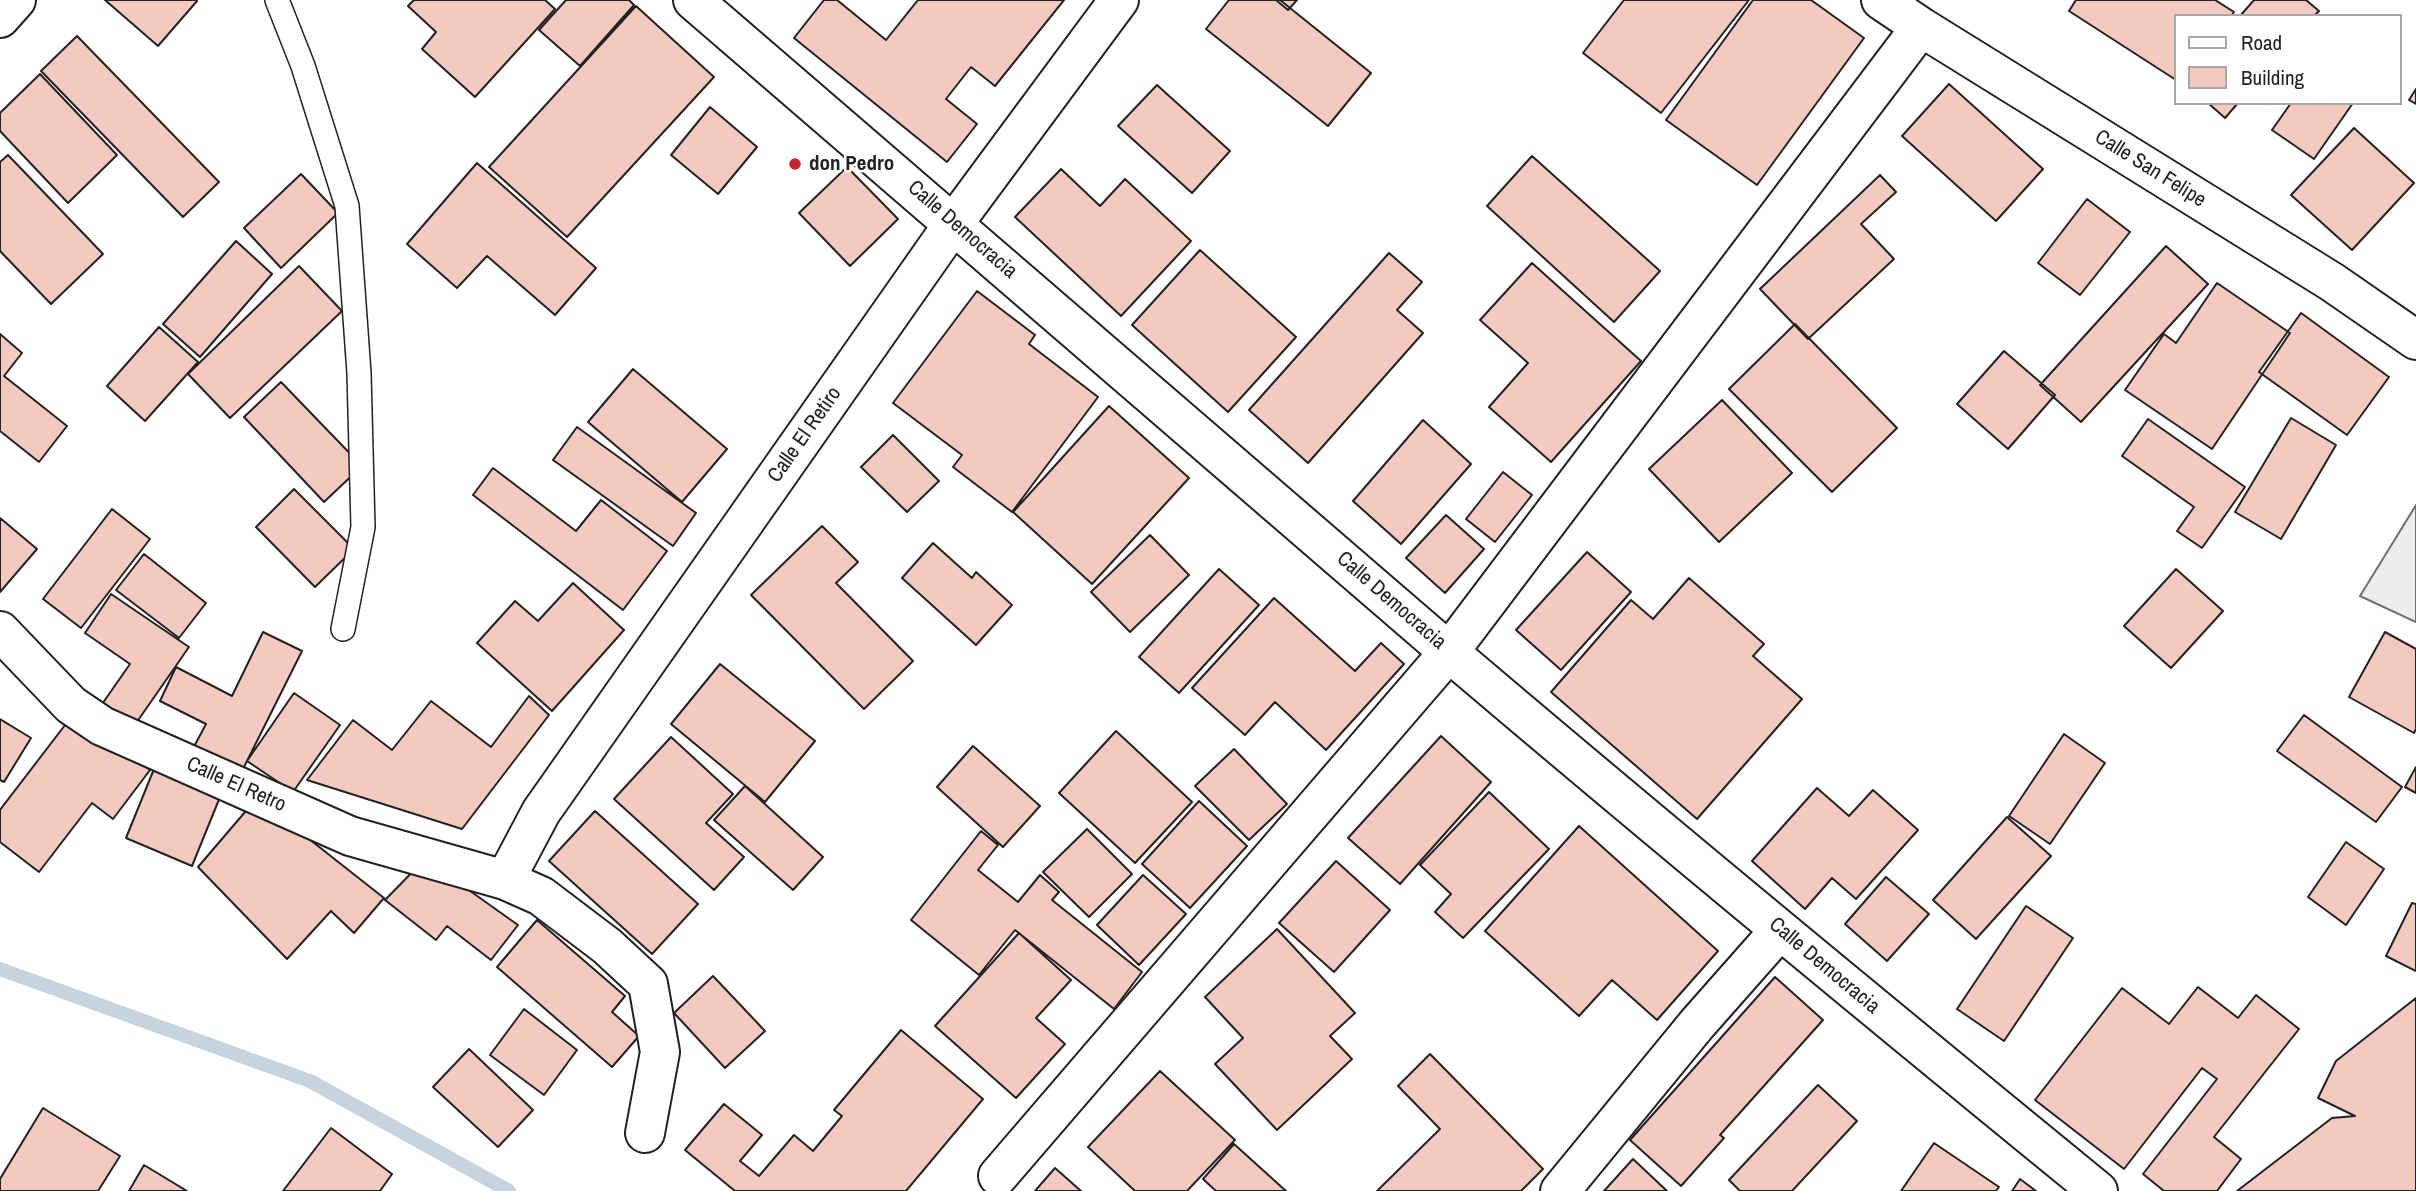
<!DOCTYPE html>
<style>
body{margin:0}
#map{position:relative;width:2416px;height:1191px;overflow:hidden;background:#fff;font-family:"Archivo Narrow",sans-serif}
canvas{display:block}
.legend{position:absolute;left:2174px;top:14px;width:228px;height:91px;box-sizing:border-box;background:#fff;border:2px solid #a7a7a7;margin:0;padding:9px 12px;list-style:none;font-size:21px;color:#222}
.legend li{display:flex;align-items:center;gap:14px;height:35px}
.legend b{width:35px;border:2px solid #a7a7a7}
</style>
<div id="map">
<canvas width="2416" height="1191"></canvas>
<ul class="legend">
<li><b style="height:9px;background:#fff"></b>Road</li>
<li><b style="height:19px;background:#f3c9c0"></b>Building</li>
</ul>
</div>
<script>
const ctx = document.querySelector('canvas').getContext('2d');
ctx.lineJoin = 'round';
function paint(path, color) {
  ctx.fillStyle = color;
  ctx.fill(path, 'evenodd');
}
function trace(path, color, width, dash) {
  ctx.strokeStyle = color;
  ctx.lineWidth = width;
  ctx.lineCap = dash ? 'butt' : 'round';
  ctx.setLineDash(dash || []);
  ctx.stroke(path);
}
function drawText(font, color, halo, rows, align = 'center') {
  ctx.font = font + ' "Archivo Narrow",sans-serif';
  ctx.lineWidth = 5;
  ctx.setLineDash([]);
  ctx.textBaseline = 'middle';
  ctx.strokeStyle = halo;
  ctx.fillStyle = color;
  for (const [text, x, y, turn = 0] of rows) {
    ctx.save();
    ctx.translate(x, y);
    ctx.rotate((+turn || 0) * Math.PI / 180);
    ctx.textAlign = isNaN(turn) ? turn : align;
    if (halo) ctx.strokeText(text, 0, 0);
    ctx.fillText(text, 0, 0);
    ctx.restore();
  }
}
const parking = new Path2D(`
 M2416,505V622L2360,596Z`);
paint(parking, '#ededed');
trace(parking, '#6f6f6f', 2);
trace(new Path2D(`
 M0,969L310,1081L509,1191`), '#c7d3dd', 14);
const building = new Path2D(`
 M105,0H196L197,1L158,46Z
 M414,0H545L555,9L475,97L422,49L436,32L408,6Z
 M566,0H629L634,5L580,66L539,30Z
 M824,0H837L886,40L918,0H1064L995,86L971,67L946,99L977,124L947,162L794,38Z
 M1229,0H1280L1371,73L1328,126L1206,29Z
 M1276,0H1297L1288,10Z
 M1624,0H1749L1661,113L1583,53Z
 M1753,0H1811L1864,38L1757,185L1666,120Z
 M2076,0H2215L2234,12L2231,16H2176V80L2069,11Z
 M2254,0H2306L2319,11L2314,16H2240Z
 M636,6L714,77L567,237L489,167Z
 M77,36L219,182L183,217L41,71Z
 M40,74L117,155L68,203L0,131V113Z
 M1949,84L2043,169L1996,221L1902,136Z
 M1157,85L1230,151L1192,193L1118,126Z
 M2416,89V104L2409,100Z
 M2208,103H2238L2225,118Z
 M2291,103H2353L2314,159L2272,130Z
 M710,107L757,147L718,194L671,155Z
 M2354,128L2414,183L2352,250L2291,195Z
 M8,155L103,254L51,304L0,251V162Z
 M1532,156L1660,271L1614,322L1487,206Z
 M477,163L596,268L555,315L487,256L457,288L407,244Z
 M847,167L898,219L850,266L799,213Z
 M1061,169L1100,206L1125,179L1191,241L1121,316L1015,217Z
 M301,174L338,213L281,268L244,228Z
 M1880,175L1896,192L1861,224L1894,259L1808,339L1760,289Z
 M2087,199L2130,232L2080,295L2038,263Z
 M236,241L272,274L200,357L163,324Z
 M2166,246L2208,284L2081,422L2040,385Z
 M1200,250L1296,337L1228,412L1132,325Z
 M1389,253L1422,282L1397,310L1423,333L1308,463L1249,410Z
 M1532,263L1641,361L1551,462L1489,407L1528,363L1480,320Z
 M299,266L342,311L230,418L188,374Z
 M2217,283L2290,333L2212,449L2125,390L2164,334L2176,343Z
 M977,291L1035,335L1029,344L1098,397L1012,512L953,467L962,455L893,403Z
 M2301,313L2389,377L2347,435L2259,372Z
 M1795,324L1897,428L1832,492L1729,389Z
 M159,327L198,362L145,421L107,386Z
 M0,334L22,353L4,376L67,426L39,462L0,431Z
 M2004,351L2055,395L2008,449L1957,404Z
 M633,369L727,449L682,502L588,422Z
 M281,382L362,466L324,502L244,417Z
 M1722,400L1792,473L1719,542L1649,469Z
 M1109,406L1189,478L1092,584L1013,512Z
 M2291,418L2336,445L2281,539L2235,512Z
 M2148,419L2245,487L2202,548L2177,531L2194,507L2122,456Z
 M1423,420L1471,464L1401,544L1353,501Z
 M577,427L696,513L673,546L553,460Z
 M893,435L939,481L907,512L861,467Z
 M493,468L576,531L601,500L667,551L623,610L473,495Z
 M1503,472L1532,495L1495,542L1466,519Z
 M294,489L354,549L315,587L256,527Z
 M112,509L150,539L81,628L43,599Z
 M1446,515L1484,549L1445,593L1406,558Z
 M0,518L37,549L0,592Z
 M822,526L858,562L836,583L913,661L864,709L751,595Z
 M1150,535L1189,575L1130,632L1091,592Z
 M933,543L972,578L976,572L1012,605L976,645L902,578Z
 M1587,552L1631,592L1561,670L1516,630Z
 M144,554L206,603L179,638L116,590Z
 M1219,569L1259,605L1179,693L1139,657Z
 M2176,569L2223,611L2171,668L2124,626Z
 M1689,578L1764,644L1753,656L1802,699L1697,819L1551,692L1631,600L1653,619Z
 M573,583L624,630L552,711L477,643L515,601L538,621Z
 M111,594L189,647L132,729L100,707L130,664L85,633Z
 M1274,598L1355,671L1381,643L1404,664L1326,750L1275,702L1245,735L1192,688Z
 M263,632L302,651L236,783L188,758L206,724L160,701L176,667L232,696Z
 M2385,632L2416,649V729L2414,733L2349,697Z
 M720,664L815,741L765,802L671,724Z
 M294,693L340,725L293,792L247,761Z
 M529,696L549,715L462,829L307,780L353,720L392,750L431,701L491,747Z
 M75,712L150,770L113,819L92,803L39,872L0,842V810Z
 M2304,715L2402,787L2376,822L2277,751Z
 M0,719L31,738L4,782L0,780Z
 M1116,731L1192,802L1135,863L1059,793Z
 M2064,734L2105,763L2050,844L2009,816Z
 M1441,736L1491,782L1400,884L1348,838Z
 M671,737L733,794L706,823L744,857L714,890L614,799Z
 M973,746L1040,806L1003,847L937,787Z
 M1234,749L1287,804L1249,840L1195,786Z
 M2416,767V793L2405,787Z
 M154,769L220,797L192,866L126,838Z
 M745,786L823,857L793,890L714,820Z
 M1817,788L1849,816L1873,790L1918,830L1856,899L1832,878L1805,909L1752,861Z
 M1489,792L1549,849L1463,938L1435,912L1451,894L1420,865Z
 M257,798L384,898L354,933L331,911L287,959L198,867Z
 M1199,801L1247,846L1190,908L1142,864Z
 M595,811L698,904L652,954L549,861Z
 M2007,817L2051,856L1976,939L1933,900Z
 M1579,826L1718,951L1657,1020L1612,980L1579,1016L1485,931Z
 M1087,829L1132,874L1089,917L1043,872Z
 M981,831L998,845L978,870L1018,902L1040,875L1059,892L1052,900L1142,972L1114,1009L1015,930L979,975L911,920Z
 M2346,842L2384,869L2346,925L2308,897Z
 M425,859L518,925L491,960L447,926L436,940L385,900Z
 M1336,861L1390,910L1334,972L1279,923Z
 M1143,875L1186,914L1139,965L1097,925Z
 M1886,877L1929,914L1887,961L1845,924Z
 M2412,903L2416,904V971L2386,956Z
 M2026,906L2073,938L2004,1041L1957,1009Z
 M537,920L625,996L612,1012L639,1036L612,1067L497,967Z
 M1277,929L1355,1013L1330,1036L1352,1059L1277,1130L1215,1064L1243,1038L1205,997Z
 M1019,933L1071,980L1036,1018L1065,1044L1016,1098L935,1026Z
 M713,976L765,1031L725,1068L674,1013Z
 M1775,977L1823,1020L1720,1135L1724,1138L1681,1186L1630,1140Z
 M2198,987L2238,1018L2256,995L2299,1029L2214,1137L2241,1159L2217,1191H2164L2143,1174L2217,1079L2202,1068L2124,1169L2035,1100L2122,988L2169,1024Z
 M2416,998V1191H2237L2332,1118L2355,1116L2318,1098L2336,1061Z
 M524,1009L577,1050L544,1095L490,1055Z
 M901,1030L983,1099L906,1191H735L685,1150L724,1104L762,1135L740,1161L759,1176L794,1135L813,1151L842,1116L834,1110Z
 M469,1049L533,1110L498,1147L433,1087Z
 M1430,1054L1543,1169L1521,1191H1377L1440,1129L1398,1086Z
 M1160,1071L1235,1140L1187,1191H1135L1088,1147Z
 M1818,1085L1857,1121L1792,1191H1740L1729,1180Z
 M43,1108L120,1156L98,1191H0V1179Z
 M331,1128L392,1174L380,1191H283Z
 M1934,1143L1999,1187L1996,1191H1901Z
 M1234,1144L1286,1191H1216L1203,1179Z
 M1633,1159L1667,1191H1604Z
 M144,1165L187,1191H129Z
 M1055,1168L1081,1191H1035Z
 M2020,1179L2036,1191H2012Z`);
paint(building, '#f3c9c0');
trace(building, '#222', 2);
const service = new Path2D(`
 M277,0L303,66L347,206L359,373L363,527L343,629`);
const minor = new Path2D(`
 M693,0C947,216 1196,437 1450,653C1664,835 1880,1013 2098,1191
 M1881,0L1921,27L2332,282L2416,340
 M0,18L16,0
 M0,631L71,705L102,726L350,836L505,880L541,896L607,946L648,984L660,1052L645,1133
 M505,880L541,812L954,223L1119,0
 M998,1176L1449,652L1921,27
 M1560,1191L1697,1024L1780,930`);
trace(service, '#222', 26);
trace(minor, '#222', 42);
trace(service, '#fff', 23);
trace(minor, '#fff', 38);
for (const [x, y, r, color] of [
 [795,164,7,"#c62828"]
]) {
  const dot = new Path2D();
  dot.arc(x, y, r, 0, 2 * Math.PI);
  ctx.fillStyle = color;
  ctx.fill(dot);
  trace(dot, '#fff', 2.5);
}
drawText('bold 21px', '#222', '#fff', [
 ["don Pedro",809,164]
], 'left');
drawText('21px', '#222', '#fff', [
 ["Calle San Felipe",2150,169,32],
 ["Calle Democracia",962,230,41],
 ["Calle El Retiro",805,435,-55],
 ["Calle Democracia",1391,601,41],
 ["Calle El Retro",236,785,24],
 ["Calle Democracia",1824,966,40]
]);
</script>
